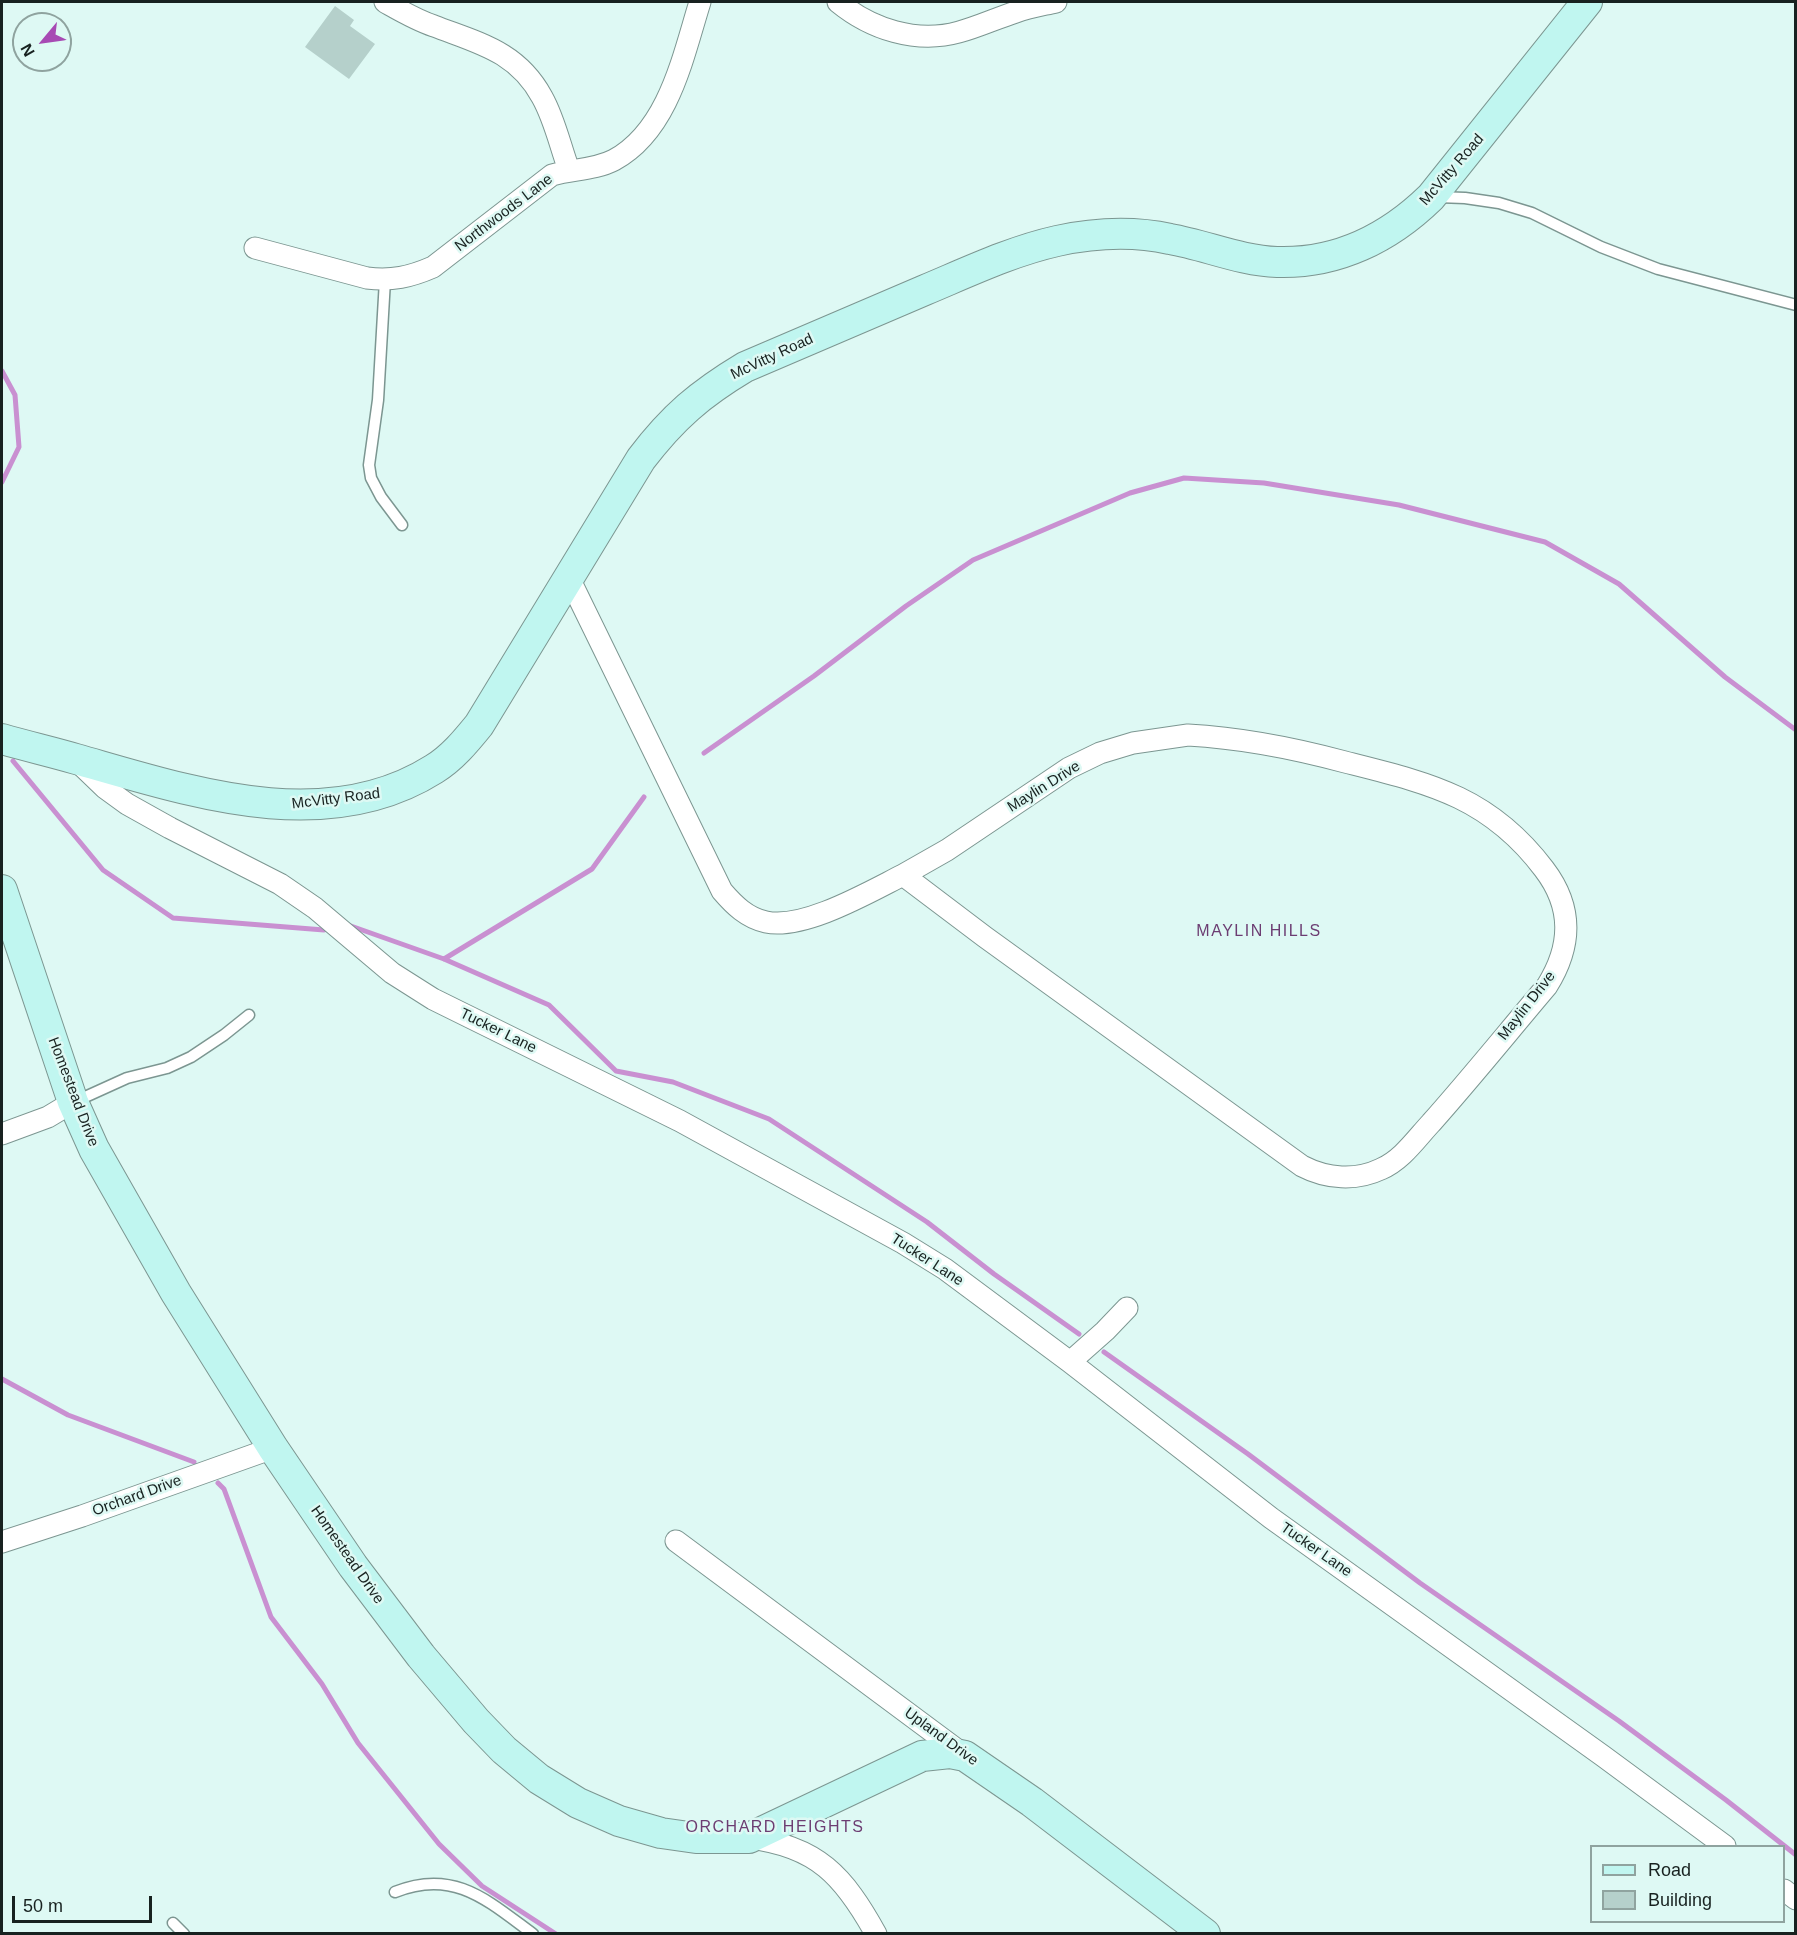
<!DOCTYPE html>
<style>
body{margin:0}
#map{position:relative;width:1797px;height:1935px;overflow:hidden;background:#def9f4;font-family:Helvetica,sans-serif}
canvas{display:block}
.frame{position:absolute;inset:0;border:3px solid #182220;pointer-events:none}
.legend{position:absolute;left:1590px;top:1845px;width:195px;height:78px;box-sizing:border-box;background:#def9f4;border:2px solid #8fa39f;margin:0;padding:8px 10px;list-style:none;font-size:18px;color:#182220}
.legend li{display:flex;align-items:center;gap:12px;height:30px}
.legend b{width:30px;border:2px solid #8fa39f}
.north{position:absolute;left:12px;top:12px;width:60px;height:60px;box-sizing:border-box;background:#def9f4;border:2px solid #8fa39f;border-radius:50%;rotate:241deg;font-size:16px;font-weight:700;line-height:24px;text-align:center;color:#182220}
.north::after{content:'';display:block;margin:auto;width:21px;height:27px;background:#a74ab4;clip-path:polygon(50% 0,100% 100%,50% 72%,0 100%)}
.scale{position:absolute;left:12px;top:1896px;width:140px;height:27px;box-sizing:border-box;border:3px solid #182220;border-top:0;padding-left:8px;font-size:18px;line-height:21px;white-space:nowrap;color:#182220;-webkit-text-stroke:4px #def9f4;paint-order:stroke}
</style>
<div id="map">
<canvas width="1797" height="1935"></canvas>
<div class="frame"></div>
<ul class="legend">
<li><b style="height:8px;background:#c0f6f0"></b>Road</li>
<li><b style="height:16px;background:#b5d0cb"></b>Building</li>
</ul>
<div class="north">N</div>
<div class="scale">50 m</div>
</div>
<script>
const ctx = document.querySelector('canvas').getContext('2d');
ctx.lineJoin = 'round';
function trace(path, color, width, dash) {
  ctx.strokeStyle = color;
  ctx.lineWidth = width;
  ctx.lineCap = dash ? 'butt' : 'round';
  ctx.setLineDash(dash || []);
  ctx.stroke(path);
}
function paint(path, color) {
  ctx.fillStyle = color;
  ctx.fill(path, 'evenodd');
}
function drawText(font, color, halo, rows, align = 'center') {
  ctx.font = font + ' Helvetica,sans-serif';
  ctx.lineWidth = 5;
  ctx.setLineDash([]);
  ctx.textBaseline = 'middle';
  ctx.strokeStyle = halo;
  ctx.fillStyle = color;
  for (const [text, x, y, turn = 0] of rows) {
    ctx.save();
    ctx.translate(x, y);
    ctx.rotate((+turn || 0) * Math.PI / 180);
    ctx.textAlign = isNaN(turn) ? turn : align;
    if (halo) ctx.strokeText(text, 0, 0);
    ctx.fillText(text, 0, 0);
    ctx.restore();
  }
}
trace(new Path2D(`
 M2,371L15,395L19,447L2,482
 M704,753L814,676L906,606L973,560L1130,493L1184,478L1264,483L1399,505L1545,542L1619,584L1725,677L1796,730
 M13,761L103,870L173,918L324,930
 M348,925L444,959L549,1005L616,1071L673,1082L769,1119L927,1222L994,1274L1079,1334
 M444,959L592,869L644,797
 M1104,1352L1248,1454L1420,1583L1619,1721L1726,1800L1796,1855
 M2,1379L68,1415L194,1462
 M218,1483L224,1489L271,1617L322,1684L358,1743L439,1844L482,1886L556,1934`), '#c990d1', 5);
paint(new Path2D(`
 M335,6L354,20L350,26L375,44L349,79L305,47Z`), '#b5d0cb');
const lane = new Path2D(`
 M1437,197L1465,198L1499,203L1532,213L1601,247L1658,269L1796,305
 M385,280L378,400L369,465L371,478L381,497L402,525
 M74,1102L127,1078L167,1068L191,1057L224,1035L249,1015
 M395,1892C454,1868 488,1901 533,1934
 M173,1923L184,1934`);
const street = new Path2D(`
 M385,2C401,11 416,20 434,26C478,43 517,51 542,97C555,120 560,146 569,170
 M838,2C871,29 916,44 959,32C978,27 997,18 1016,12C1029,7 1043,5 1056,2
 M255,248L367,278C392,281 410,277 433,267L552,175C572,169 595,170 614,160C669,130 683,56 700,2
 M569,578L722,891C734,905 747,918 766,922C804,930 869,892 903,875
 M1188,735C1242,738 1293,748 1345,762C1428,783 1489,796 1544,869C1573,907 1572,946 1547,986C1508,1032 1471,1078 1431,1123C1416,1139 1402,1160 1381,1169C1356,1181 1327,1179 1302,1166L985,937L903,875L947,850L1069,768L1100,753L1133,743Z
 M78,762L105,788L127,804L170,828L280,884L315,908L392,973L433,999L680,1121L903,1243L945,1269L1070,1362L1271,1518L1603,1756L1725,1846
 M2,1134L48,1117L73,1102
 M1070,1362L1105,1331L1127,1308
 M676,1541L964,1755
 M2,1542L82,1516L273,1448
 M749,1838C817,1846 844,1876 876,1934
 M1784,1890L1796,1899`);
const secondary = new Path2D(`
 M2,739C26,746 52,752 76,759C189,791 325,838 434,769C452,758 466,741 479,725L641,459C673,417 700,394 745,367C805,341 865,316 925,290C968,272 1012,251 1057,241C1094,233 1133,231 1170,239C1205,245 1241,261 1277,262C1337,264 1389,238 1431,197L1587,2
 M2,890L73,1102L94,1149L176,1293L273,1448L353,1566L421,1656L476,1721L504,1750L539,1779L578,1803L619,1821L661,1833L696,1838H749L922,1756L950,1753L965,1756L1032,1802L1205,1934`);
trace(lane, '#7c9691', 13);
trace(street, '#7c9691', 23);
trace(secondary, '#7c9691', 32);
trace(lane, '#fff', 10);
trace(street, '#fff', 21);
trace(secondary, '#c0f6f0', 30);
drawText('15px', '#182220', '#def9f4', [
 ["McVitty Road",1452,170,-49],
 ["Northwoods Lane",504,213,-37],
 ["McVitty Road",772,357,-25],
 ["Maylin Drive",1044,787,-32],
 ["McVitty Road",336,799,-7],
 ["Maylin Drive",1527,1006,-52],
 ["Tucker Lane",498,1031,26],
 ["Homestead Drive",73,1092,69],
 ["Tucker Lane",927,1260,33],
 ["Orchard Drive",137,1496,-20],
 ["Tucker Lane",1316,1550,35],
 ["Homestead Drive",347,1555,55],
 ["Upland Drive",941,1737,36]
]);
ctx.letterSpacing = '1.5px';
drawText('16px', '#6c3d72', '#def9f4', [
 ["MAYLIN HILLS",1259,932],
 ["ORCHARD HEIGHTS",775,1828]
]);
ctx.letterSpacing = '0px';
</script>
